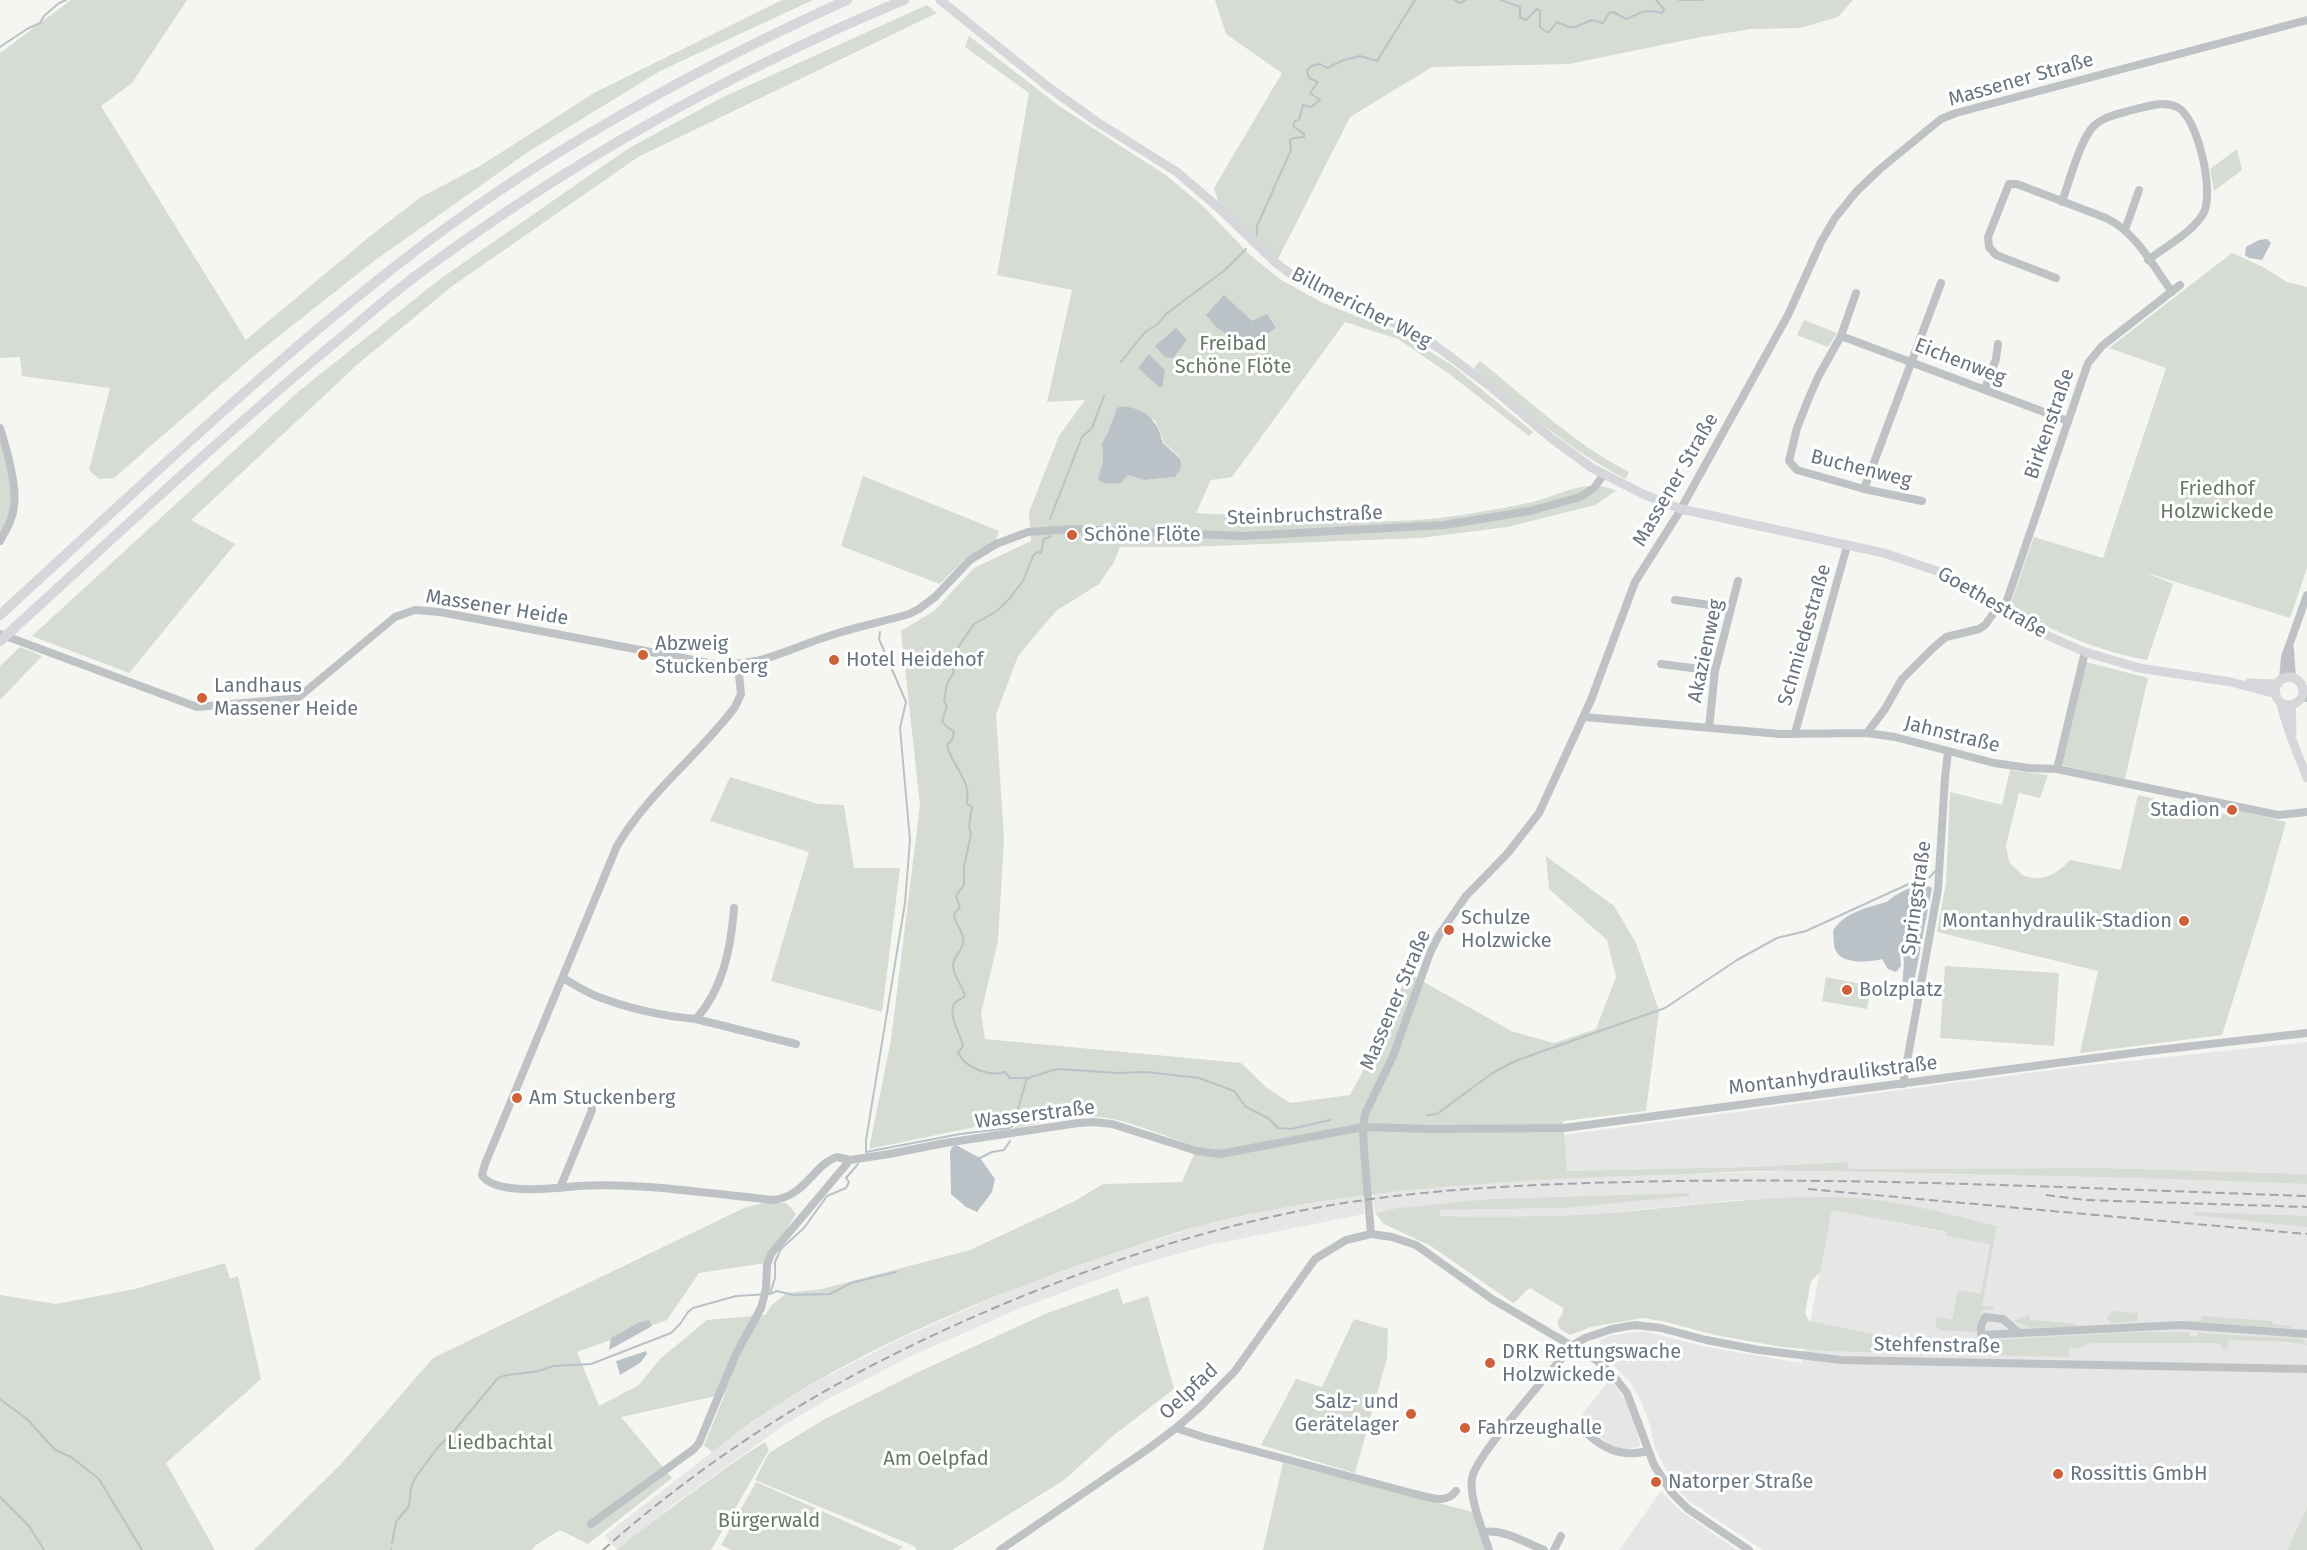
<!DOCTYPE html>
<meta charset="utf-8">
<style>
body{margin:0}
canvas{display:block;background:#f5f5f2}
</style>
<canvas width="2307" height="1550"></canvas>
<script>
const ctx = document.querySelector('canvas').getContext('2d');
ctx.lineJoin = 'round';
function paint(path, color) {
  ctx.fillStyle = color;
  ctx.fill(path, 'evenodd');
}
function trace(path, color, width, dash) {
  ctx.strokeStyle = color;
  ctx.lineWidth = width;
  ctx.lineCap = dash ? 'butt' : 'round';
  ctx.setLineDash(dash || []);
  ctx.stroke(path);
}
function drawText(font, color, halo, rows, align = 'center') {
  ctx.font = font + ' "Fira Sans",sans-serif';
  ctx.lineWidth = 6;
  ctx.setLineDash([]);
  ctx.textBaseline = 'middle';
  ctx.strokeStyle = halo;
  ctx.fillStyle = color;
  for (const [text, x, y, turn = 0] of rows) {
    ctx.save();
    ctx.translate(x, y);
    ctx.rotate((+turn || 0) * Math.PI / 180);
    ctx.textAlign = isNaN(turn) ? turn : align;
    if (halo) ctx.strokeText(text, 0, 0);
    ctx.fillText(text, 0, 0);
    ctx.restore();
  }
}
paint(new Path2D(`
 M2307,1042V1174L2103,1168L1849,1169L1848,1162L1749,1167L1567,1171L1563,1135L2074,1067Z
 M1789,1171L2083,1175L2307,1184V1507L2287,1550H1763L1689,1501L1674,1485L1654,1446L1651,1428L1642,1403L1630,1382L1597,1349L1601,1340L1609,1336L1634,1332H1648L1706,1347L1802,1363L1832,1210L1994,1242L1997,1226L1895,1203L1833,1197L1736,1200L1596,1214L1528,1217L1441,1216L1439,1212L1440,1210L1565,1208L1691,1195L1688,1193L1489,1199L1397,1208L1375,1213L1373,1194L1470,1184L1567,1178Z
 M1363,1195L1364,1214L1209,1245L1135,1266L1023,1307L911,1356L830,1398L786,1424L674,1504L647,1528L617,1549L604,1536L712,1452L777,1405L818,1381L902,1338L1013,1289L1130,1248L1203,1225L1277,1209Z
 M1610,1379L1626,1401L1635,1423L1640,1446L1626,1450L1613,1447L1578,1420Z
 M1661,1491L1678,1509L1737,1550H1619Z`), '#e5e6e5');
paint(new Path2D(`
 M71,0H187L132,83L101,106L246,340L369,237L421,197L480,166L594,93L782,0H813L660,71L528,152L374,261L255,355L114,478L99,479L89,470L110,388L22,376L20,357L0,358V53Z
 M1215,0H1853L1838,17L1800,28L1751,29L1701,37L1569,64L1432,67L1350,117L1276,263L1221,210L1214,188L1282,73L1226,34Z
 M927,5L937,13L638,157L451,287L358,364L191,520L235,544L129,673L32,636L299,391L440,279L629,148L721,98Z
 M969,36L1059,106L1167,176L1205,208L1250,255L1281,280L1323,303L1399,333L1452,365L1533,432L1529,436L1448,373L1398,339L1345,322L1232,477L1211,480L1196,513C1290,518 1386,530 1479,512C1497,509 1515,506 1533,502C1559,495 1590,477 1616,491L1595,505L1507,527L1420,538L1187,547H1120L1114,562L1099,584L1056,611L1018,656L996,715L1004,839L998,941L981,1013L985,1039L1241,1063L1267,1088L1290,1103L1350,1095L1369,1060L1408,973L1511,1031L1554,1043L1596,1029L1616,977L1607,940L1549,889L1546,856L1614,906L1636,943L1659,1011L1646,1111L1563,1121L1567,1171L1749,1167L1848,1162L1849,1169L2103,1168L2307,1174V1184C2136,1177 1964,1173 1793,1171C1748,1170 1704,1174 1660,1175C1508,1180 1355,1188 1207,1224C1164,1235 1122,1251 1080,1265C977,1301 872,1345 779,1404C756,1418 734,1436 712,1452L704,1445L725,1394L621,1417L672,1478L588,1544L560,1530L536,1545L531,1550H254L341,1464L433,1358L744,1208L774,1200L776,1203H786L796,1214L766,1263L699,1273L667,1320L577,1352L599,1406L639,1385L659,1360L707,1320L765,1315L772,1305L787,1293L822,1289L970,1250L1073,1202L1103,1184L1182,1182L1197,1147C1167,1137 1130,1120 1099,1117C1071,1114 1042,1123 1015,1128V1123L975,1127L869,1149L891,1040L920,805L901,631L934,611L974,568L1031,541L1029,512L1059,436L1085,400L1047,402L1072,290L997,275L1029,93L965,47ZM1117,408L1155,420L1165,444L1178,455L1182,462L1175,477L1144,480L1128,475L1121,483H1103L1098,478L1103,461L1102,443L1108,432Z
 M2237,149L2242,170L2214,191L2210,169Z
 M2232,253L2261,266L2287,282L2307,287V568L2290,618L2144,572L2173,584L2147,660C2097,651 2054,632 2010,606L2034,537L2103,558L2166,368L2109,348Z
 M1804,320L1837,333L1828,347L1797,335Z
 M1480,361C1528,399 1574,444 1629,472L1626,479C1569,450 1523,409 1474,368Z
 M0,434L12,487L11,513L0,534Z
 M863,476L999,531L996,540L964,560L940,584L841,546Z
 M20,647L42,656L0,700V666Z
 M2086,662L2148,678L2125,779L2061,765Z
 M2010,770L2048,775L2040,798L2019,793L2006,845L2009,862C2013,865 2018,872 2023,875C2042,884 2058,873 2070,860L2121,870L2138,795L2227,815L2231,809L2286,822L2264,901L2222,1035L2080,1053L2098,971L1937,932L1946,883L1950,792L2002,805Z
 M730,777L818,804L844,805L854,868H900L882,1012L771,981L809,852L710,821Z
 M1945,966L2059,973L2054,1046L1940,1038Z
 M1826,977L1871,986L1867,1009L1822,1001Z
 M1688,1193L1691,1195L1689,1196L1565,1208L1440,1210L1439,1212L1441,1216C1493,1217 1544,1217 1596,1214C1674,1208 1752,1196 1831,1197C1887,1197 1944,1213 1997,1226L1982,1306L1994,1307L1993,1310H1981L1977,1332L1940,1330C1935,1326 1935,1323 1937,1317L1952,1320L1958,1290L1981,1294L1990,1244L1947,1236V1232L1832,1210L1820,1272L1811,1281L1805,1313L1809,1321L1907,1341L1978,1344V1341L2137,1332H2189L2190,1336L2197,1337L2198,1333L2302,1339L2307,1345L2291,1342L2229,1340L2227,1349H2222L2221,1344L2213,1343H2092L2078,1348H2069V1357L1828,1351L1782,1347L1715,1335L1662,1321L1643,1318L1591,1327L1570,1335L1560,1329L1557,1322L1563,1313V1308L1530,1288C1523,1292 1519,1300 1513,1303L1431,1246L1384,1224L1375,1213L1397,1208L1489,1199Z
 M2194,1212L2307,1216V1227L2194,1215Z
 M225,1263L230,1279L238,1276L261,1379L166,1463L215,1550H0V1295L56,1304L135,1289Z
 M1118,1288L1123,1304L1148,1296L1174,1389L1114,1435L1064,1480L952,1550H917L914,1546L755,1480L769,1453L825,1419L914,1374L1045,1314Z
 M2111,1311L2138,1313V1321L2111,1323L2106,1317L2110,1316Z
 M2030,1314V1320L2077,1324V1326L2031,1328L2014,1321Z
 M2201,1316L2272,1321V1324L2292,1326L2290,1328L2187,1322L2185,1320L2201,1321Z
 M1354,1319L1388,1329L1387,1358L1355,1473L1261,1445L1296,1379L1322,1387Z
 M765,1442L769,1450L711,1550H616C665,1513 713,1475 765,1442Z
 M1283,1463L1473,1512L1485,1550H1263Z
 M756,1482L903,1547L899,1550H732L721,1545Z
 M2307,1507V1550H2287Z`), '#d6dbd3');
paint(new Path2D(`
 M2267,239L2271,243L2262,260L2249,258L2245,255L2246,247L2259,240Z
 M1224,295L1252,321L1267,314L1276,328L1265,335L1249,354L1220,329L1219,330L1206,315Z
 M1176,328L1187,340L1173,358L1165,357L1155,346Z
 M1149,354L1165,370L1162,387H1159L1138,368Z
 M1122,406C1139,408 1153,415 1159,431C1161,435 1161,440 1164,444C1176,457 1190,458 1175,477L1144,480L1128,475L1121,483C1113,483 1102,486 1098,478L1103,461L1102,443L1108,432L1117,408Z
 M1924,884L1932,888L1912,993L1909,996L1904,995C1900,980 1906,967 1903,953L1900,954L1901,966L1896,972L1888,969L1882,959C1872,962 1842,965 1836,951C1833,946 1834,937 1833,931C1844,912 1867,908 1886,902C1890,900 1893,896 1898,894C1906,889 1915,886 1924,884Z
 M956,1145L980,1158L995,1179L992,1192L977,1212L966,1207L951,1194L950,1152L952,1147Z
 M649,1320L652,1326L609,1350L611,1338L638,1323Z
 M646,1351L647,1354L640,1363L620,1375L616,1361Z`), '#bac2c7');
trace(new Path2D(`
 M1454,0L1460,3L1466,0
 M1501,0L1520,7V17L1526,20L1537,9L1540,11V27L1546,32H1549L1557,22L1569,27H1575L1592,20L1603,23L1609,13L1613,12L1626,19C1641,13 1644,8 1662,13L1664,9L1656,0
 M1679,0H1702
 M0,47L27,29L40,23L44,16L59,3L66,0
 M1257,235V226L1291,150L1290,140L1294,138L1304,137V134L1293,126L1295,121L1299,120L1303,105L1311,107L1320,100L1310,93L1318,82L1309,78L1307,71L1311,66L1320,64L1327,68L1344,60L1360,56L1377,61L1415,0
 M1121,362L1145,332L1158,324L1166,314L1225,270L1246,249
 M1050,519L1082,437L1092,428L1104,396
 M880,632L879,639L906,702L900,728L910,840L905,903L866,1140V1152L960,1134L1010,1128L1013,1126L1027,1078H1010L1005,1072C989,1077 966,1068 958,1053L963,1046C960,1033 948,1017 954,1004C956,1000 962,999 965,996C963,985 952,976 953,964C955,954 966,947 963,937C961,928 955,924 954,914L960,907L956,896L964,885V867L971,834L969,827L972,807L967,804C967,799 968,794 967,789C964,774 950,760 947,745L953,738L954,732L946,726L942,721L947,706L944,701L947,684L954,672L951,661L952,656L974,624L997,611L1009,599L1023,581L1033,556L1037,552L1041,553L1044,539L1051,536
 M1028,1078L1057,1069L1118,1073L1146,1072L1199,1078L1234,1091L1246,1107L1268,1118L1278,1128L1291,1129L1330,1120
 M1427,1115L1437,1114L1491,1074L1515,1061L1665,1008L1737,960L1777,938L1806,931L1913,882L1930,877L1936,870
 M980,1158L992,1152L1004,1150L1010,1141
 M770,1294L775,1278V1262L781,1249L804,1228L827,1196L846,1188L849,1182L846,1178L858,1164
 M0,1399L28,1420L55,1450L71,1457L99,1479L142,1550
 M0,1497L29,1526L44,1550
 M392,1543L396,1522L409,1506L411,1488L415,1478L438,1447L454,1431L498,1378L507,1375L539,1371L553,1366L591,1364L671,1333L680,1324L688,1312L693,1308L736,1296L770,1294L777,1291L793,1295L830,1294L851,1283L896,1272
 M391,1550V1549`), '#bac2c7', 2);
trace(new Path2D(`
 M2062,202C2069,182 2079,145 2091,129C2101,117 2117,114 2132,110C2146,107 2162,100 2177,107C2198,117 2214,191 2204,212C2194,232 2166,246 2148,260
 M2125,230L2139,190
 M2056,278L1996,255L1989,247L1988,237L2009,184H2017L2106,218C2136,232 2153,266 2172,292
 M1856,293L1841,336L1818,377L1808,400L1797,428L1789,461L1797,470L1864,489L1922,501
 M1841,336L2068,421
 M1985,389L1996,359L1998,344
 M0,428C6,447 17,486 14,506C13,519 6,530 0,541
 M1864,489L1941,283
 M1675,600L1731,608
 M2004,609L2088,363L2102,346L2180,285
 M0,634L197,707L290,699L299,697L395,617L415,610L440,612L709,663C759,669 784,650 829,636C855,627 882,622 909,614L919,609L935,597L970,560L996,544L1028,532L1071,529L1242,536L1444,525L1530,511L1580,497L1594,488L1604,474
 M2290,649L2292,678
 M1661,664L1715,671
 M738,665L741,694L735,707C699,755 648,793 617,846L485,1164L482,1175C494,1196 557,1188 578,1186C645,1182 708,1194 774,1200C807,1195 814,1164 837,1157L850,1160L889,1154L945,1143L1078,1123L1094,1122L1112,1124L1197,1151L1220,1154L1363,1127L1431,1129L1564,1128L2140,1052L2307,1033
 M2283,679L2285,657L2307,595
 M2303,688L2307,690
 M2301,698H2307
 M1584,717L1780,734L1867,733L1895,737L1994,763L2029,768L2057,769L2278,815L2307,812
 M1709,728L1715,671L1738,581
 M1795,733L1847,546
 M1867,733L1885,709L1902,679L1933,648L1946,637L1979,629L1985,625L1999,606
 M2057,769L2085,652
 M563,978C573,984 584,991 596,996C627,1008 662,1016 696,1019C723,989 731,948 734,908
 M696,1019L796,1044
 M1903,1084L1938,889L1945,778L1948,752
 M560,1188L592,1110L591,1100
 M1371,1234L1364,1151L1363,1127L1365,1114L1393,1056L1430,953L1439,935L1466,896L1507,854L1539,813L1591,700L1635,582L1678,514L1788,315L1821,242L1835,218L1856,192L1880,169L1941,119L1956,113L2307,20
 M2019,1333L2003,1319L1985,1317L1981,1326V1335L2180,1325L2307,1334
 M1581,1427C1600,1448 1620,1458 1648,1451
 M1176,1428L1203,1437L1415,1494C1430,1497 1446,1505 1456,1491
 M591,1524L694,1449L699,1443L736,1354L761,1308L766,1289L767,1265L771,1254L850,1160
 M1484,1532C1504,1529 1526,1543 1544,1550
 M1000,1550L1148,1449L1176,1428L1199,1408L1235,1371L1315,1259L1346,1240L1371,1234L1392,1237L1416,1245L1492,1299L1596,1360L1612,1374L1627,1393L1654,1465L1672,1493L1688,1509L1749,1550
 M1489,1550C1483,1531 1469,1498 1472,1478C1476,1455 1554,1368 1573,1345L1585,1338L1612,1329L1635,1325L1661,1328L1706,1340L1759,1350L1841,1360L2307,1369
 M1554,1550L1561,1536`), '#bfc2c5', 8);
trace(new Path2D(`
 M940,0L1047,86L1097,122L1177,172L1221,210L1276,263L1299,280L1348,305L1402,326L1436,346L1491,387L1551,438L1592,468L1645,495L1681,509L1884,553L1940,572L1964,584L2044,634L2085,652L2139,668L2231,682L2276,694
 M2275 691a14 14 0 1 1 28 0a14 14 0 1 1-28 0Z
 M2249,683L2278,684
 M2281,703C2286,728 2298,754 2307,778
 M2291,705L2292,733`), '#d5d7db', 9);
trace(new Path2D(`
 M0,615C130,496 258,374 397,265C533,158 690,71 847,0
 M0,641C108,543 214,443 326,350C355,326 383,301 413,278C567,163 726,74 904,0`), '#d5d7db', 10);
trace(new Path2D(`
 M1808,1189L2307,1234
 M2046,1195L2085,1200L2307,1207
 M603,1550C734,1434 871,1357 1033,1292C1133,1252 1237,1220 1344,1203C1454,1186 1565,1183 1677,1181C1887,1178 2097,1189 2307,1196`), '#a0a5aa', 2, [9, 4.5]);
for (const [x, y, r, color] of [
 [1072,535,6,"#cd623a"],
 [643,655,6,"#cd623a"],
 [834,660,6,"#cd623a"],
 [202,698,6,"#cd623a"],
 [2232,810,6,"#cd623a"],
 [2184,921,6,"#cd623a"],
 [1449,930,6,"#cd623a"],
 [1847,990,6,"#cd623a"],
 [517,1098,6,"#cd623a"],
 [1490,1363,6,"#cd623a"],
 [1411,1414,6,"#cd623a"],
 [1465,1428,6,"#cd623a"],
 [2058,1474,6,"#cd623a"],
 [1656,1482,6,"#cd623a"]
]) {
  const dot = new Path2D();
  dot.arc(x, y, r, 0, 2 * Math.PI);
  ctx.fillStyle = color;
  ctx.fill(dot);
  trace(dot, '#fff', 2);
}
drawText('20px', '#68747f', '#fff', [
 ["Massener Straße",2021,80,-16],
 ["Billmericher Weg",1361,308,27],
 ["Eichenweg",1960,362,21],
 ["Birkenstraße",2050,424,-71],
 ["Buchenweg",1861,469,14],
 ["Massener Straße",1676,480,-60],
 ["Steinbruchstraße",1305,516,-2],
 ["Goethestraße",1992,603,30],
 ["Massener Heide",497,608,9],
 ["Schmiedestraße",1805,635,-74],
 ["Akazienweg",1706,651,-78],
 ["Jahnstraße",1952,735,14],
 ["Springstraße",1917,898,-82],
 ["Massener Straße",1396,1000,-67],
 ["Montanhydraulikstraße",1833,1076,-7],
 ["Wasserstraße",1035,1115,-7],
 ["Stehfenstraße",1937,1346,1],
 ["Oelpfad",1189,1392,-43]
]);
drawText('20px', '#687766', '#fff', [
 ["Freibad",1233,344],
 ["Schöne Flöte",1233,367],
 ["Friedhof",2217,489],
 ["Holzwickede",2217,512],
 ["Liedbachtal",500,1443],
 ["Am Oelpfad",936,1459],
 ["Bürgerwald",769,1521]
]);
drawText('20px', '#68747f', '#fff', [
 ["Schöne Flöte",1084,535],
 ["Abzweig",655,644],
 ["Stuckenberg",655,667],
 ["Hotel Heidehof",846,660],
 ["Landhaus",214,686],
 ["Massener Heide",214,709],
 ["Stadion",2220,810,"right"],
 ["Schulze",1461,918],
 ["Holzwicke",1461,941],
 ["Montanhydraulik-Stadion",2172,921,"right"],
 ["Bolzplatz",1859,990],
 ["Am Stuckenberg",529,1098],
 ["DRK Rettungswache",1502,1352],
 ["Holzwickede",1502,1375],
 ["Salz- und",1399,1402,"right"],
 ["Gerätelager",1399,1425,"right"],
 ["Fahrzeughalle",1477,1428],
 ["Rossittis GmbH",2070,1474],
 ["Natorper Straße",1668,1482]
], 'left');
</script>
